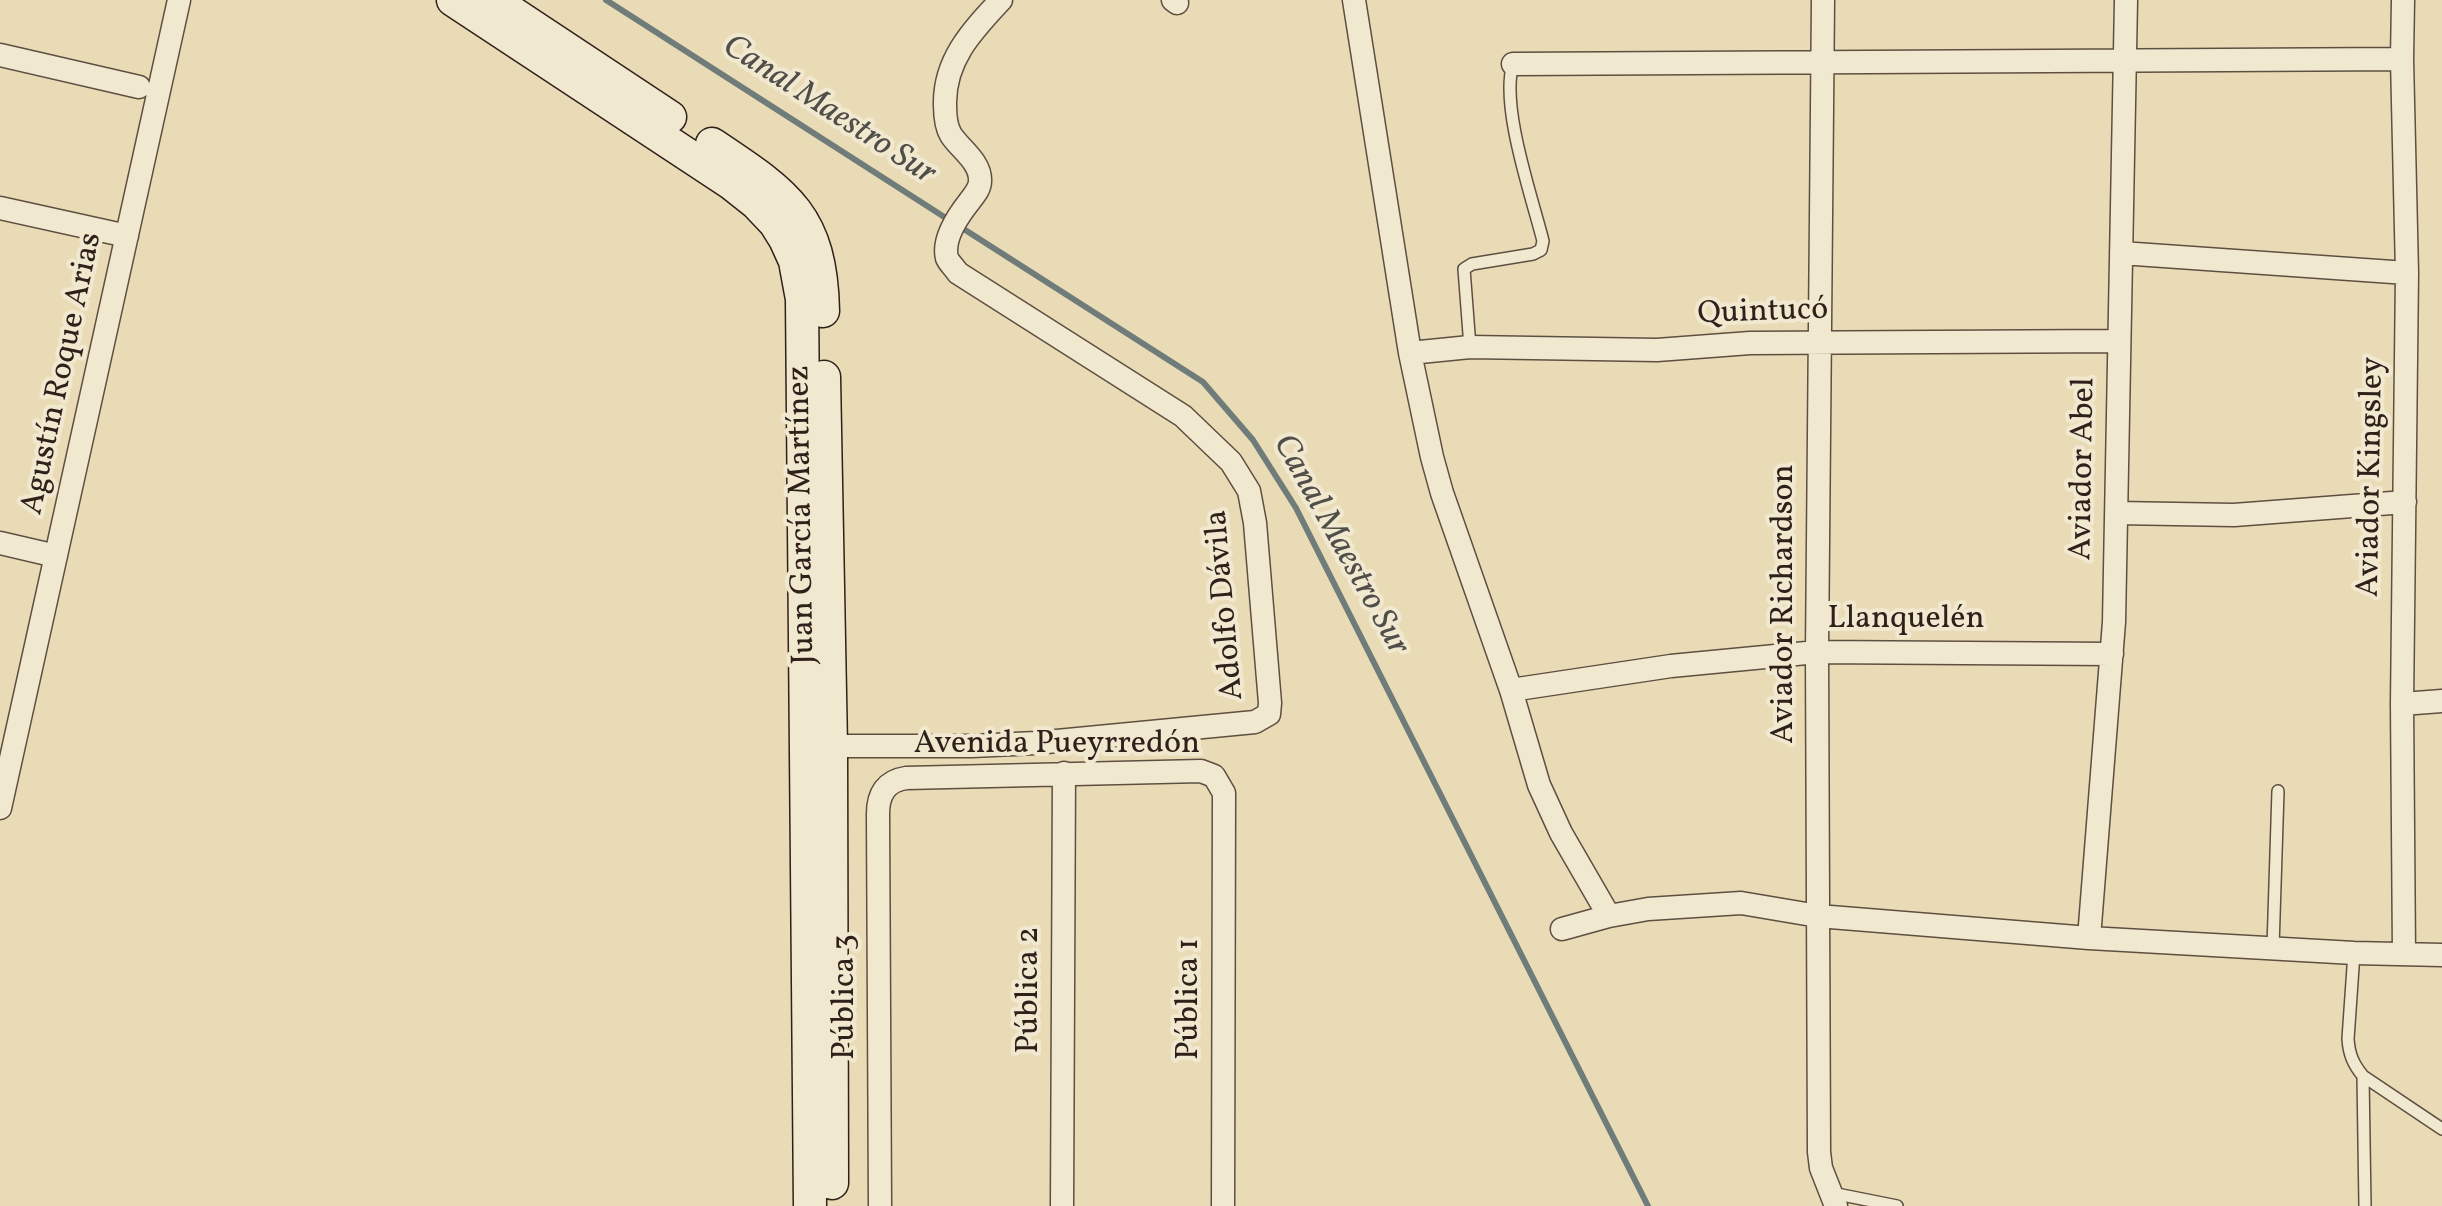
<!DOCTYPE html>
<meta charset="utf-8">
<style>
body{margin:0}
canvas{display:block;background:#eadbb7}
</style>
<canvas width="2442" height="1206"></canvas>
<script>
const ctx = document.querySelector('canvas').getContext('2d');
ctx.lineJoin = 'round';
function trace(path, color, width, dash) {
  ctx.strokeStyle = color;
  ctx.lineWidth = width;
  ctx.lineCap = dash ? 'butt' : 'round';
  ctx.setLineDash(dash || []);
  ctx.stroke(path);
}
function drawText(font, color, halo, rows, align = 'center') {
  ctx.font = font + ' Vollkorn,serif';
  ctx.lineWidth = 8;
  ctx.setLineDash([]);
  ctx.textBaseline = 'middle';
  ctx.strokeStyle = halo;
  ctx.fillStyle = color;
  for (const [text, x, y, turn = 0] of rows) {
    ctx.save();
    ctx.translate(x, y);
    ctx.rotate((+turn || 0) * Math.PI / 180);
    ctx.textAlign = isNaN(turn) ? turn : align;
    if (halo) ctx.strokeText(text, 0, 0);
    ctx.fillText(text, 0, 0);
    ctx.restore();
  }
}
trace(new Path2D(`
 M606,0L949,220
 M959,226L1203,382L1253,440L1296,508L1648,1206`), '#707c79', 6);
const service = new Path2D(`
 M1470,347L1464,269L1472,264L1533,254L1541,250L1543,241C1532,197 1500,106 1513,64
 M2273,947L2278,791
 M2354,953L2348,1039C2349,1054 2353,1064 2363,1076L2442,1129
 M2363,1076L2365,1206
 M1832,1193L1897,1206`);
const minor = new Path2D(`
 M1173,0L1177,3
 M1354,0L1410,353L1432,457L1442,493L1511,690L1539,785L1561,833L1609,916
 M1823,0L1817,652L1819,1152L1821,1168L1836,1206
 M2403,0L2402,59L2407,273L2402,704L2404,954
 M0,55L139,87
 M1513,64L2402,59
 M0,208L127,236
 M2121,253L2407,273
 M1410,353L1470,347L1657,350L1750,343L2119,341
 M2117,513L2234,515L2405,502
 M0,543L56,556
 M1511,690L1671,666L1817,652L2112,654
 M2402,704L2442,701
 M831,746H972L1036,743L1255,722L1269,714L1270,703L1255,523L1249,491L1231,462L1183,416L958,273C955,268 949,263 947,258C942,239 958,216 969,202C974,195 980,189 980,181C981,162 960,149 951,135C946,127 945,115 945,105C944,60 972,31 1001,0
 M0,808L179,0
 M1562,929L1609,916L1648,909L1741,903L1818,916L2089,938L2354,953L2442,955
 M2089,938L2114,622L2126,0
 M880,1206L878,814C878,794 886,781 906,778L1201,771L1214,776L1224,793L1223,1206
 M1062,1206L1064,773`);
const secondary = new Path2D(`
 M453,0L732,184L756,203L775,223L785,239L795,261L802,299L810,1206
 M493,0L670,117
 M712,144C787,194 821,215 823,311
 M824,377L831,746L832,1183`);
trace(service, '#5e4f41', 14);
trace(minor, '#5e4f41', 25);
trace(secondary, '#30201a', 35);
trace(service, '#f1e8d0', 11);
trace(minor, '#f1e8d0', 22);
trace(secondary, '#f1e8d0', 32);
drawText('32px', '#30201a', '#f1e8d0', [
 ["Quintucó",1763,314,-2],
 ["Agustín Roque Arias",64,374,-78],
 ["Aviador Abel",2085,469,-89],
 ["Aviador Kingsley",2373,477,-89],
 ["Juan García Martínez",804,515,-91],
 ["Aviador Richardson",1786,604,-90],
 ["Adolfo Dávila",1227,605,-95],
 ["Llanquelén",1906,621],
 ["Avenida Pueyrredón",1057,746],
 ["Pública 2",1031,990,-90],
 ["Pública 3",847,997,-90],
 ["Pública 1",1191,999,-90]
]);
drawText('italic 34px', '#504e49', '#f1e8d0', [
 ["Canal Maestro Sur",828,112,33],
 ["Canal Maestro Sur",1339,546,61]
]);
</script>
